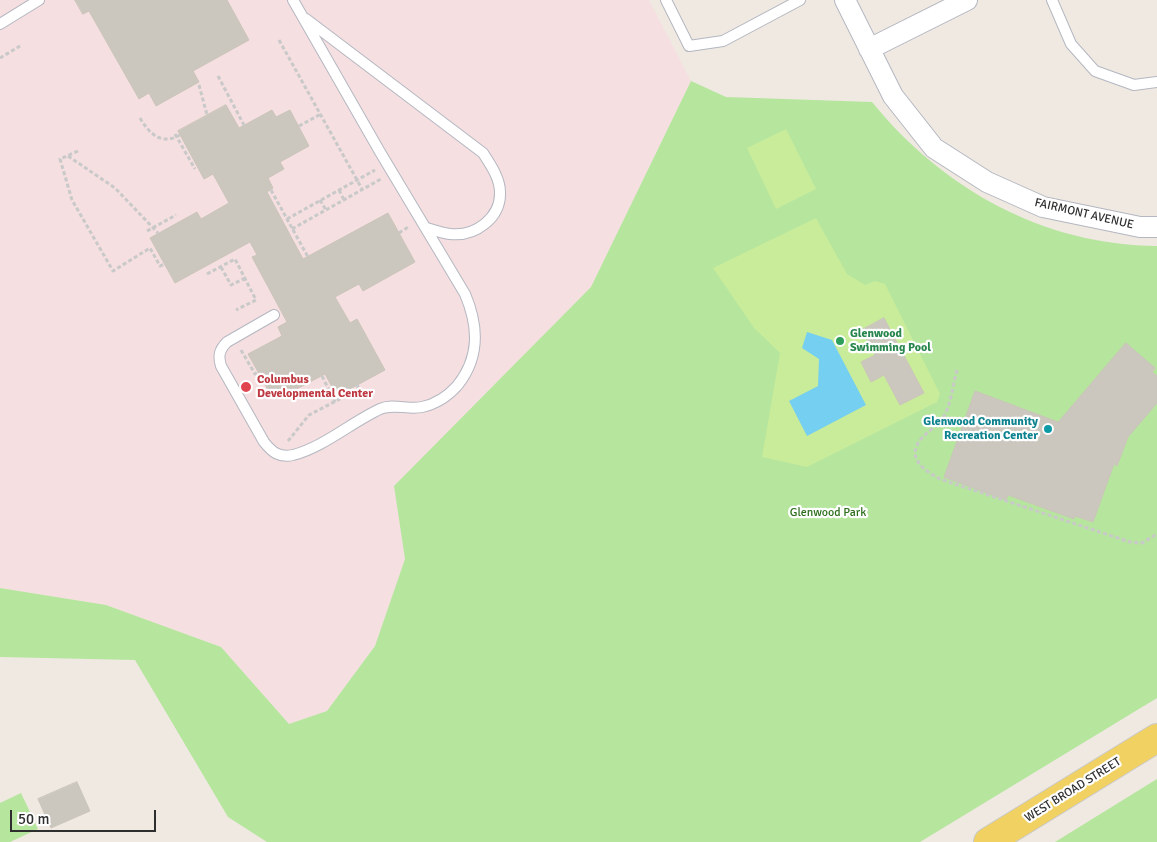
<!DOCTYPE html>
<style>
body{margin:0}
#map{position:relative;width:1157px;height:842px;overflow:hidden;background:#efe9e1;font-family:Signika,sans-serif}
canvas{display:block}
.scale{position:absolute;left:10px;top:810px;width:146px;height:22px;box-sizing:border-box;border:2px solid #2e2e2e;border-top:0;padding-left:6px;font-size:15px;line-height:18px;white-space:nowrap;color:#2e2e2e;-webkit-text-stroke:4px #fff;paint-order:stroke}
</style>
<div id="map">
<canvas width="1157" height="842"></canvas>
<div class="scale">50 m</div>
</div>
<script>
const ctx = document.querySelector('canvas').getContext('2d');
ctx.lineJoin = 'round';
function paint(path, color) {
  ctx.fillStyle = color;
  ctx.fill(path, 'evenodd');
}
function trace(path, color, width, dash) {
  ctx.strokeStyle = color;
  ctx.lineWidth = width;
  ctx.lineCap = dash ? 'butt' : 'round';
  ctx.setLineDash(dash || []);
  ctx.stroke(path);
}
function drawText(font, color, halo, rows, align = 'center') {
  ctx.font = font + ' Signika,sans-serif';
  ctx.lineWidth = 4.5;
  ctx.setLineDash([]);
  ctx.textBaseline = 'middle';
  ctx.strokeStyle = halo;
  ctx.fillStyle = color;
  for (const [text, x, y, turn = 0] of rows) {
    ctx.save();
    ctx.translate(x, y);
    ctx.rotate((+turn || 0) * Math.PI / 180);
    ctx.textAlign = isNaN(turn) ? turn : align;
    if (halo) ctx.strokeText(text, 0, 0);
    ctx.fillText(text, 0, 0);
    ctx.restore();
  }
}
paint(new Path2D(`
 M0,0H649L691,81L591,287L394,486L405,559L375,646L327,711L289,724L221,647L106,605L0,588Z`), '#f5dfe0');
paint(new Path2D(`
 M691,81L726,97L872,102C943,189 1043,245 1157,246V698L920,842H267L228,817L135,660L0,657V588L106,605L221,647L289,724L327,711L375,646L405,559L394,486L591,287Z
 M1157,779V842H1055Z
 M21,793L38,829L10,842H0V803Z`), '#b6e59e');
paint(new Path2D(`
 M786,129L816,189L776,209L747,148Z
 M816,218L847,274L865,285L875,281L885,284L940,394L937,402L807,467L762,457L780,353L754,328L713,268Z`), '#c9ec9a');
paint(new Path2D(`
 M807,332L832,340L866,405L807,436L789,401L818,386L819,359L802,348Z`), '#75cff0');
const building = new Path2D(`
 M75,0H227L249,40L193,71L199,82L156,106L149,93L139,99L89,11L83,14Z
 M226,105L239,128L272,110L276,117L290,110L309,146L280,162L284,169L268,178L273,188L267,192L303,259L388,213L415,262L363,291L359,284L335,297L350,323L357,319L385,370L337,396L325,374L289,393L285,386L271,395L248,354L282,336L278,327L287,322L252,257L257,255L250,242L175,283L150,238L197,212L201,219L229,203L213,174L204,179L178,131Z
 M884,318L924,393L900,405L884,375L871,382L861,362L875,355L862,330Z
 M1126,343L1155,368L1152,372L1157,376V403L1128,437L1117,466L1114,464L1093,522L1075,516L1074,519L1008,495L1006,500L944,477L975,391L1058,422Z
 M77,782L90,811L51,828L38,799Z`);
paint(building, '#cbc7bf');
trace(building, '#cbc5ba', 1);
const lane = new Path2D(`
 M666,0L689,46L723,41L800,0
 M1052,0L1071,44L1095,71L1134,85L1157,82
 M306,19L483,153C490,164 500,178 500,192C501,218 475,237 450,234C442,233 434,230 427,228
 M0,24L39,0
 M274,315L227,342C219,350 218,356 221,366L264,442C272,452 279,458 293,455C322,448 352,422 380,409C393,403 408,410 422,407C436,404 447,397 457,386C480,358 479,327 465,294L380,152L293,0`);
const street = new Path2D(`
 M845,0L893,96L934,148L987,182L1043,207L1140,227H1157
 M869,49L967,0`);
const primary = new Path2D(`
 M988,842L1157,738`);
trace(lane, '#b4b7c1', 12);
trace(street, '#b4b7c1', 22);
trace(primary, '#c9c9c9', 30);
trace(new Path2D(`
 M279,40L362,189
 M0,58L20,46
 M218,76L244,125
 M199,85L207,115
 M140,118C149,133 161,146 180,135
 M299,126L321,114
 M175,134L195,169
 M78,151L60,159L72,200L113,271L150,248L160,266L165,264
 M68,156L115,188L158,233
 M271,190L308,257
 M339,190L344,200
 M320,200L326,210
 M287,219L375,170
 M292,229L381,179
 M147,231L176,215
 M399,233L408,227
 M221,267L231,285L245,278
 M207,274L235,259L256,300L236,310
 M241,350L255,374L258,372
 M957,370C953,384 951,405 943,418C937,426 927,432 921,439C905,458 925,471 940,479L1130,542L1142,543L1157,534
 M322,376L335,402
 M288,441L309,415L359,389L357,385`), '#c9c9c9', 3, [4, 2.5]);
trace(lane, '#fff', 10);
trace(street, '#fff', 20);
trace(primary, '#f2d163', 28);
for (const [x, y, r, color] of [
 [840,341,5,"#2e9e5b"],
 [246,387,6,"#e0444e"],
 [1048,429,5,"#0f9aa8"]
]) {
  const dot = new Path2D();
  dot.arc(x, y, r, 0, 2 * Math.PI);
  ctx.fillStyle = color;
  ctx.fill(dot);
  trace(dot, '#fff', 2);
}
drawText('12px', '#2e2e2e', '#fff', [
 ["FAIRMONT AVENUE",1084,214,13],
 ["WEST BROAD STREET",1073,790,-32]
]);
drawText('bold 12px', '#27864d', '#fff', [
 ["Glenwood",850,334],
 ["Swimming Pool",850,348]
], 'left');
drawText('bold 12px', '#be3a42', '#fff', [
 ["Columbus",257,380],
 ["Developmental Center",257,394]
], 'left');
drawText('bold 12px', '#0d838f', '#fff', [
 ["Glenwood Community",1038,422],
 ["Recreation Center",1038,436]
], 'right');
drawText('12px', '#2c6e1b', '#fff', [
 ["Glenwood Park",828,513]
]);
</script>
